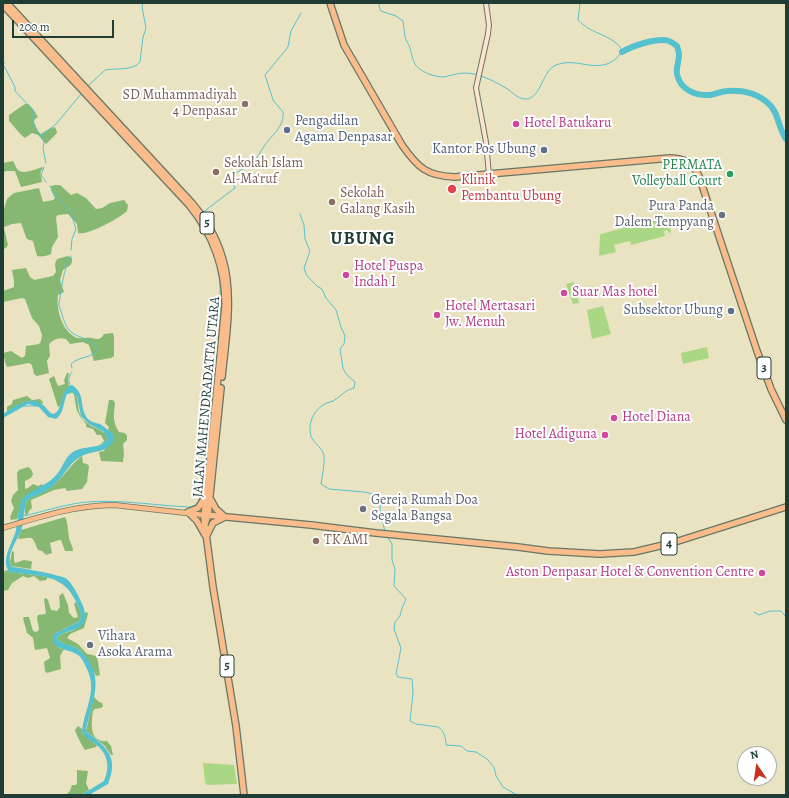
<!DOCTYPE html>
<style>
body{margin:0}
#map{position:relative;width:789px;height:798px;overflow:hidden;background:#e9e3c2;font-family:Alegreya,serif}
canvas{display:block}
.frame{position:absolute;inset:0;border:4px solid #1f3d34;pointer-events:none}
.north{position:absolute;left:737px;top:746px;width:40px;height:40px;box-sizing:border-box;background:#fff;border:1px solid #a5b1ae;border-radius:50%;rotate:347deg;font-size:11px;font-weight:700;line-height:16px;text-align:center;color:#1f3d34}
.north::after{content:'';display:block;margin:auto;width:14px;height:18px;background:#c8321e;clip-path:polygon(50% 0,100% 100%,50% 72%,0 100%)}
.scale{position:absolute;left:12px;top:20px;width:102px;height:18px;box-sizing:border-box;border:2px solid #1f3d34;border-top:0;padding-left:5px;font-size:12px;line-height:14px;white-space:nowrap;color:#1f3d34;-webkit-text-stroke:3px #fff;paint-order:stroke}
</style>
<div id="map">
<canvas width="789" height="798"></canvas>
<div class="frame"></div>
<div class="north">N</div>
<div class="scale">200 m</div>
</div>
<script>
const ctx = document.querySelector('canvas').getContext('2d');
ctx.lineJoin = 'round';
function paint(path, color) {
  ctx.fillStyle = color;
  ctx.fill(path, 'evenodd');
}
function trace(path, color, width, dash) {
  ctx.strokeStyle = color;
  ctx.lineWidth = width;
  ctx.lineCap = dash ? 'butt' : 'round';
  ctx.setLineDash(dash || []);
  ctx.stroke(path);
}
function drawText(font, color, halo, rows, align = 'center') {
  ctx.font = font + ' Alegreya,serif';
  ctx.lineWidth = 4;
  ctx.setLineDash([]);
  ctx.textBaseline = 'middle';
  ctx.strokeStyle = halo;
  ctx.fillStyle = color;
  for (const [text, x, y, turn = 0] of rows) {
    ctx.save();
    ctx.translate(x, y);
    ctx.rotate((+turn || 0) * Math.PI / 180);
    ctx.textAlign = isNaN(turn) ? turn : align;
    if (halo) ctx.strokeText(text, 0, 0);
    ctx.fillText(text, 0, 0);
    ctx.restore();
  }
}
paint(new Path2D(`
 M672,218H680L682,224L670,227L671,232L669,233L667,230L664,231L665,236L631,245L630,241L614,245L616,252L599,256L600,235L601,234L642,223Z
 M574,282L579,303L573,304L566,284Z
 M603,306L611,334L592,339L587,310Z
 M707,347L709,358L683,364L681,353Z
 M203,763L234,765L237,784L207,785L205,782Z`), '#a9d784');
paint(new Path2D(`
 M25,104H28C33,108 35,112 38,117L35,119L34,122L38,131L41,134L49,129L55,127L57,132L56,134L46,144L38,135L32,133L25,138C21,136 13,125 9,121V115Z
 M13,161C15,164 16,168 18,170C24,175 36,169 42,167L43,168C38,173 42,176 42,182L21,187L15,171H6L3,173V163Z
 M55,185H60L71,195L77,193L86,198L96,209L102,208L110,203L124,200L128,205L127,211C120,218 87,236 78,233L77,224L68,214L58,215L56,217L58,237L52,247L51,254C47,256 41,257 37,256L33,241C31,240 28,240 27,239C26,238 22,225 21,223L12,224L4,227V228L8,245L6,248L3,249V212L7,199L14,193L39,188L43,202L53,200L55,198L51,190V186Z
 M68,256L72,258C73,267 67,266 63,270L60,280L64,292L58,295C56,310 62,330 75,337C80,340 86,337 91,338C97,339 100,341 104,334L113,333L114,337V356L111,358L94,361L89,345L83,342L70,344L66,339C59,337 54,339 49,344L50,356L47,361L49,373L37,376L34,374L32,365L29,363L7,367L6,365L3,353L11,351L22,358L25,356L26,346L39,344L41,341L42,335L39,326L32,318L25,299L22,298L3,302V291L14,287V281L12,270L26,268L30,277L34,280L53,276L56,272L55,264L57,259Z
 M67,373H69L68,380L69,386L64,392L61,406L58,407L49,379L54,376L58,386L65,384L64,380Z
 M72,392L75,393C79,401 77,407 80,414C83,424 97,428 105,433L107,439L105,442L100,445L104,441L101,435H97L93,429L86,427V424C75,410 77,411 74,394L72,393L67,394Z
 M27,396L32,400L40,399L43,402L42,404C32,400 16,405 7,412V407L12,404L13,400Z
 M109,400H113L115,403C114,414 112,422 119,432L125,433L127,436V440L123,444L124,454L123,462L101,461L99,452L104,451L113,434L108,430L109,427L105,423Z
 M82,456L83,463L87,464L89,466L87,482L82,489L67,491L65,488L54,490L31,500L32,508L29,511L28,514L25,515V506L27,500C37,495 47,491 55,484C65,475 71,464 82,456Z
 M28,467L31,469L33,474L31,478L25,481V489L28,488L33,484L38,486L42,484L43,486L22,499L17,519L11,520L10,517L14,508L11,501L13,495L18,490L17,473L19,470Z
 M65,517C68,523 68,531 69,538C70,543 73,546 73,551H65L61,540H59L50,543L52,553L46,555L42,551L38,550C31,534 34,538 18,539L21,530Z
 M12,551L14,552V560L15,563L24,560L31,561L32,562L31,569L11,566L10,562Z
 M7,570L10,572L42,576L47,577V579L46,580L40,581L34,576L28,578L23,576L12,583L8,590L3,591V572Z
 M63,593L68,605L69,613L74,618L78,617L74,604L76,602C79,608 83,614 80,621L54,634L59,648L64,649L60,656L61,669L47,673L45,671L44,662L50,658L47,648L35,650L33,638L27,633L23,618L24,617H29L33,631L37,632L39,629L37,618L38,615L46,614L44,599L46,598L48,600L51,610L57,611L60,607L59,596Z
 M87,612L88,614L84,628L70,634L67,638L78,644L87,654L97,656L100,675L96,676C92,667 86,653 76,648C70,644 61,645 57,638L62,634L74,630L85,620V613Z
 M94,697L99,702L102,703L103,706L101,708L95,709L93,711C91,723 89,743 107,741L111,746L113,755H111L105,746L86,731Z
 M78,726L82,729L83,734L97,745L96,747L85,750C82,746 76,734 75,730Z
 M77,770L88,771L86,783L89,790L81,795H66L70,791L72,785H76L77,783Z`), '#86b872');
paint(new Path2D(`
 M72,385C87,395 78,407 88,419C91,422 96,423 100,424C104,427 109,430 113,434L114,440C105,455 95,449 82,456C71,461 65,474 56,483C49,491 37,495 27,500C24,507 24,519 22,528C18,540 6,553 11,566L13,567C27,569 39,571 52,574C57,576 63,576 67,579C74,586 79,597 83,606C85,611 87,619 83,624C77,632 63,630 57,638C61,645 72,644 78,649C107,672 93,700 86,729L87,732C107,748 119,756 108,784L89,795H81L104,781C111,765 107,752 93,742C88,739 84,737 82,731C85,706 99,690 85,665C84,662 81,657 78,655C70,649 47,649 54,634L80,621C82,615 80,610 77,604C64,572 38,577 9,572C0,559 13,543 16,530C18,519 18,509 22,499C32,488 48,486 57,474C63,467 65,457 73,452C83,445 101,450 107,439L104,432L89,424L81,416L77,397L73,392L67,394C63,403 64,413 56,419L48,417L39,407L28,404L3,418V414C14,407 29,395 42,404C47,407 48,413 54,414C65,408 59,388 72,385Z`), '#55c1ce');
trace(new Path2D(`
 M379,3V6L381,11L396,16L403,21C404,26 404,32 405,37C406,41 409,44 410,48C414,63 413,67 429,74C434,76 439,77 444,77C456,74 465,71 478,75
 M3,61L5,63
 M4,66L15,87V91L33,110V122L36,130L41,136L44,142L43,149L46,163
 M481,76C489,79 498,83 506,88C512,92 517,98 524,99C540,101 542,73 554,66C578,54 601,80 622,52C619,39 599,35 588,28C585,26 581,23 578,20L580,3
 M88,86L105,70C115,68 133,71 140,62L143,37L146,28L142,7L143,3
 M41,136L56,124L82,93
 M44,167L41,175L46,182
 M50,186L56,196L71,213L76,229L72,239L71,250
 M202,213L235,188L231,178C237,171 244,169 251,163C257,159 260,153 264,146C271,136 285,126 283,112L273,100L265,75L288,47L291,31L301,13
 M300,214L304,225L305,239L310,251L304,268L305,271L307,276L317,286L322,289L326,298L336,310L341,327L345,336L344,344L340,349L343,368L346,374L355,382L354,388C343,391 342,396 333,401C331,402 329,402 327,403C315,408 307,422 311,436C314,444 323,448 324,456C325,462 322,477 321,484L329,489L364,492L381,496L380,510L385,532
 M71,256C63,270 62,287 59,303V306C62,313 64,324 69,330C78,340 91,336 98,349C94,358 79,356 71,364L72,368
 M71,386C67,381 69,376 72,372
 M22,406H37
 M24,516C45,511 66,504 87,502C121,499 157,506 191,507L197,504L203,490L205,478L220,327V282L217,263
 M387,536L392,544V560L395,569L394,586L406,599L402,608L400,616L395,622L394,629L401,648L396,674L398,677L412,679L413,693L410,721L416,724L438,727C444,730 446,739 446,745L461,746L467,751L476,752L487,759L494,767L496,776L503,787L517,795
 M754,612L759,615L770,611H781L786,617`), '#55c1ce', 1);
trace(new Path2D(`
 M622,52C632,46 658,37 669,41C672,42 675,45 677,46C678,49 679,53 679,55C679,62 676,67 677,74C680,90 696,96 710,95C716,94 722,91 728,91C743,90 758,94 769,104C779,113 778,128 786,139`), '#55c1ce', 6);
const secondary = new Path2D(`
 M486,3L489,25L488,34L476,88L486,142L489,175`);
const primary = new Path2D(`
 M3,528C39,517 76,505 114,505L204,515`);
const highway = new Path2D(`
 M7,3L192,203C240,259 229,310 222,377
 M330,3L344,45L402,145C418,168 427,176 455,177L670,158C686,159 692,162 699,176L757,351L771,389L786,420
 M3,5L189,205C213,234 226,270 225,307L204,518L213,587L236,726L244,795
 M188,512L197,521L205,535
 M188,512L198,508L204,499
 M206,515L311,525L376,533L518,547L548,551L600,554L634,552L672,543L786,507
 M205,524L208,515L221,388
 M207,535L213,523L225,517L216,509L211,500`);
trace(secondary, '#676', 6);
trace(primary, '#676', 6);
trace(highway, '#676', 8);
trace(secondary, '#fde4d1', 4);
trace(primary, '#fabc8b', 4.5);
trace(highway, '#fabc8b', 5.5);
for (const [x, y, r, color] of [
 [245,104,4,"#8d6e63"],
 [516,124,4,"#d1479c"],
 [287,130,4,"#5c6f8a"],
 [544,150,4,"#5c6f8a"],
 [216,172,4,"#8d6e63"],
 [730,174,4,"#2e9e5b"],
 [452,189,5,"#e0444e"],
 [332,202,4,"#8d6e63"],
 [722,215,4,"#6b7280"],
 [346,275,4,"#d1479c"],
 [564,293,4,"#d1479c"],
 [731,311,4,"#5c6f8a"],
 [437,315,4,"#d1479c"],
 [614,418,4,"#d1479c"],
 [605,435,4,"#d1479c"],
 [363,509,4,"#6b7280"],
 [316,541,4,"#8d6e63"],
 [762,573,4,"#d1479c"],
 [90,645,4,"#6b7280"]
]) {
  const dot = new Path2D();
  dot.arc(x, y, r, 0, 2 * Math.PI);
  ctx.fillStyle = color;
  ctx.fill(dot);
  trace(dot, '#fff', 1.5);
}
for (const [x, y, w] of [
 [207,223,14],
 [764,368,14],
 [669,544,16],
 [227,666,14]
]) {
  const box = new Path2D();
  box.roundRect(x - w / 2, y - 11, w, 22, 3);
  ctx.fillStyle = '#fff';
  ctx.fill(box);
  trace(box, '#1f3d34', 1);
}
drawText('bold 13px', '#1f3d34', null, [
 ["5",207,223],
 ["3",764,368],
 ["4",669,544],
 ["5",227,666]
]);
drawText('14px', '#785e54', '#fff', [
 ["SD Muhammadiyah",237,96,"right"],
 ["4 Denpasar",237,112,"right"],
 ["Sekolah Islam",224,164],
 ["Al-Ma'ruf",224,180],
 ["Sekolah",340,194],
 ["Galang Kasih",340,210],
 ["TK AMI",324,541]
], 'left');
drawText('14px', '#4e5e75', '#fff', [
 ["Pengadilan",295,122,"left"],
 ["Agama Denpasar",295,138,"left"],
 ["Kantor Pos Ubung",536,150],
 ["Subsektor Ubung",723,311]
], 'right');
drawText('14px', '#b23c85', '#fff', [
 ["Hotel Batukaru",524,124],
 ["Hotel Puspa",354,267],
 ["Indah I",354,283],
 ["Suar Mas hotel",572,293],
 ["Hotel Mertasari",445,307],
 ["Jw. Menuh",445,323],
 ["Hotel Diana",622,418],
 ["Hotel Adiguna",597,435,"right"],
 ["Aston Denpasar Hotel & Convention Centre",754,573,"right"]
], 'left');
drawText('14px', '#27864d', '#fff', [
 ["PERMATA",722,166],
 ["Volleyball Court",722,182]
], 'right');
drawText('14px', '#be3a42', '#fff', [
 ["Klinik",461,181],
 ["Pembantu Ubung",461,197]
], 'left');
drawText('14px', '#5b616d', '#fff', [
 ["Pura Panda",714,207,"right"],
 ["Dalem Tempyang",714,223,"right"],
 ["Gereja Rumah Doa",371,501],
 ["Segala Bangsa",371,517],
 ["Vihara",98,637],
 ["Asoka Arama",98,653]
], 'left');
drawText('14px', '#1f3d34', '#fff', [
 ["JALAN MAHENDRADATTA UTARA",207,397,-85]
]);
ctx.letterSpacing = '1px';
drawText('bold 18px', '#1f3d34', '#fff', [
 ["UBUNG",363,240]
]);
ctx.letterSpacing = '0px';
</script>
